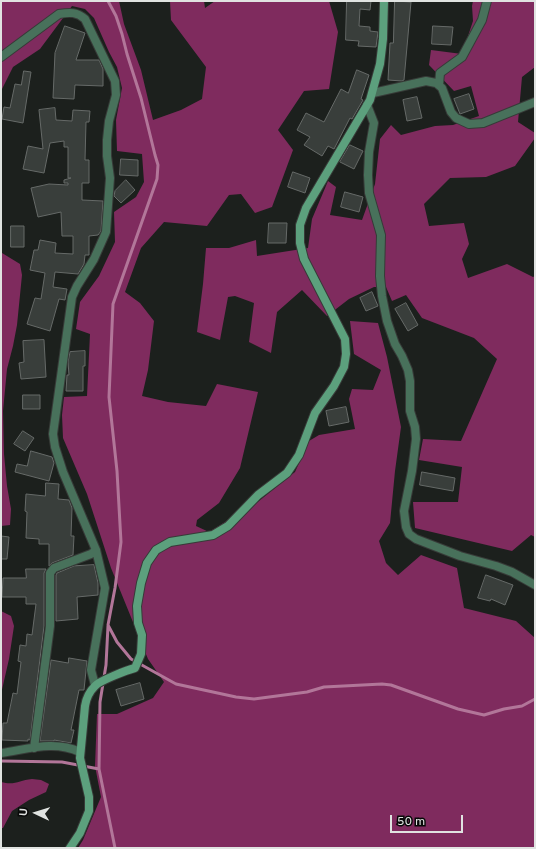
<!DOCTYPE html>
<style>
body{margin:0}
#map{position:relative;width:536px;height:849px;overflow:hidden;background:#1c201d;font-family:Overpass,sans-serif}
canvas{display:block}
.frame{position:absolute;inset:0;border:2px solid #e0e3e1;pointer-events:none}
.north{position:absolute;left:16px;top:793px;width:40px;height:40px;-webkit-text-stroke:3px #080908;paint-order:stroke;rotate:274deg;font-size:11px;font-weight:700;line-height:16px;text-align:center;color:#e0e3e1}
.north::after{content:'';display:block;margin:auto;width:14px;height:18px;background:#e0e3e1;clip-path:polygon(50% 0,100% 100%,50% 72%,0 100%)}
.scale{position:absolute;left:390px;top:815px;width:73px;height:18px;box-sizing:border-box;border:2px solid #e0e3e1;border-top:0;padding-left:5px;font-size:12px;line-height:14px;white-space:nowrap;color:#e0e3e1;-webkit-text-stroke:3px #080908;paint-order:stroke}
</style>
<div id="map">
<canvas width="536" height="849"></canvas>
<div class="frame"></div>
<div class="north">U</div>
<div class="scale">50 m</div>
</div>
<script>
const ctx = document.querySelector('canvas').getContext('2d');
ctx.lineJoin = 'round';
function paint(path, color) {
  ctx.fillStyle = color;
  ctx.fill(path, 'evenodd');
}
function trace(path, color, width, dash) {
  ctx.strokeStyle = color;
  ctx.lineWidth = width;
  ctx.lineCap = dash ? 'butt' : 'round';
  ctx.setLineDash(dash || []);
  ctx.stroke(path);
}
paint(new Path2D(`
 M1,1H119L124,24L141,70L153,120L181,110L202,99L206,67L171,20L170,1H204L205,8L215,1H329L338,32L329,89L304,91L278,130L293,150L272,207L255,213L241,194L229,195L207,226L164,222L141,248L125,292L140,303L154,321L148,370L142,396L168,402L206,406L217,384L258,392L240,468L219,503L197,520L196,526L209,532L259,501L295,472L309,441L319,435L355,429L349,399L352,389L373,390L381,370L354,354L350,321L378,323L387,357L401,427L395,471L390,523L379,541L386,563L398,575L421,555L457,568L464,608L516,621L535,638V848H78L83,840L101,797L95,766L97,714H117L153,698L164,682L148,659L111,568L87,494L63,438L62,415L64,397L87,396L90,334L76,329L80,302L99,276L115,242L114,212L136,197L144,182L142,154L117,151L116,120L122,88L117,67L109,52L94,18L85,9L72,6L40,49L13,67L1,91Z
 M473,1H535V67L522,77L518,122L535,133V138L515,166L486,177L450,178L424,204L429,226L464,223L469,244L462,259L468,278L507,264L533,277L535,276V537L531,535L512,551L415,528L413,502H458L462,467L419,460L423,439L461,441L497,359L474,338L422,318L406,295L392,301L386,287H374L349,299L327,316L302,290L277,312L271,353L249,342L254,303L235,296L228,297L220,340L197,332L203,284L206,248H229L256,240L257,256L308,248L312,219L328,181L336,187L330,215L362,220L375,184L380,139L391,125L401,135L435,126L453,125L479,116L471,86L454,91L429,65L431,50L462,54L473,21L472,6Z
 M1,250L2,253L20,264L22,275L17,325L13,346L7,369L3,411L4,454L7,486L11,509L10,525L1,526Z
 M1,611L11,616L14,626L9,659L1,694Z
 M32,779L41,780L49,784L46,792L29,800L12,811L3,828H1V782C15,786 19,780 32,779Z`), '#7f2b5e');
trace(new Path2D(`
 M108,1L116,16L122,34L127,54L141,98L155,155L158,165L157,179L113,304L109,397L117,471L121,542L115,588L108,625L117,642L131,659L176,684L236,697L254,699L307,692L324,687L382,684L391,685L458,709L484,715L504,709L522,706L535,699
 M108,626L106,665L100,702L99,769L115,848
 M1,761L62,762L99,769`), '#b27699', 3);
const building = new Path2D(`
 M347,1H371L370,10L360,9L359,26L370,27V31L378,32L376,47L358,46L359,41L346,40Z
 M395,1L411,2L404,80L402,81L388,80L390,43H393Z
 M65,26L85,33L76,60H99L103,69V86L75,85L74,99L53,98L55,53Z
 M433,26L453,27L451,45L432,44Z
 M357,70L369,75L361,99L363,100L352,119L350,118L334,149L328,146L322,156L304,145L310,137L297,130L306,113L324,122L341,89L348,93Z
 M24,71L31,72L23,123L2,119L4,107L10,108L15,84L21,85Z
 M469,94L474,109L460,114L454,99Z
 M417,97L422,118L407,121L403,100Z
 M55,108L56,120L72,121L73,110L90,111L89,122H86L85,160H89V183H82V200L103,201L101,231L98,235L89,236V255H85L84,264L78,274L55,272L53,287L67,289L65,300L59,299L50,331L27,324L35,298L41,299L45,273L30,270L34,250H38L40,240L56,243L55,253L73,254V236H62L61,212L38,217L31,188L49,184L68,185V183H64V180L71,178H68V147H64V141L50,143L44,173L23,169L28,146L43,149L39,110Z
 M350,145L363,151L354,169L340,162Z
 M121,159L138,160V176L120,175Z
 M293,172L310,178L305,193L288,187Z
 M126,180L135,190L121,203L114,196L115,191Z
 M345,192L363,197L359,212L341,207Z
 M269,223H287L286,243H268Z
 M11,226H24V247H11Z
 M372,292L378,306L366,311L360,298Z
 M406,303L418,325L408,331L395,309Z
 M44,340L46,377L21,379L19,363L24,362L23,341Z
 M85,351V366H83V391H66L67,375H69L68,362L70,352Z
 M23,395H40V409H23Z
 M346,407L349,422L329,426L326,411Z
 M23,431L34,438L25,451L14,444Z
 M31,451L52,457L54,463L49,481L15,472L17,464L27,466Z
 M422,472L455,478L453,491L420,485Z
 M46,483L59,484L58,499L69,500L72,508L71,536H74L73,555L52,563L49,566V544H39V539L26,538L27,512L25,511L26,494L45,496Z
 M1,536L9,537L7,559H1Z
 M94,565L98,583V595L77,597L78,619L56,621V575L57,573L74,566Z
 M26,569H46L44,573V626L30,740L28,739V741L2,740L3,723H7L13,693L17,694L21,662L18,661L20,645L26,646L27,634L32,635L36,604H26V597H2L3,578H26Z
 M486,575L513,585L505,605L491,599L490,601L478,598Z
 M69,658L87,661L84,690H79L71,730H74L71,743L54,740V741H40L51,660L68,663Z
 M140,683L144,699L121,706L116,690Z`);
paint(building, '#393e3b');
trace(building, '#666a68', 1);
const street = new Path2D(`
 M1,57L59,14C70,12 77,12 85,19L115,81L116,95L109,121L107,140V156L110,178L106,232L94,259L77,286L72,297L53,434L55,447L63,472L96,550L105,588L91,670L95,685
 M439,85L440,73L462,57L482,20L487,1
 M373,93L426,81L436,83L442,88L451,112L456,118L469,124L483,123L535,102
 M367,105L374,123L369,152L368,175L369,193L381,235L380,276L382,296L387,321L395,344L402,356L408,370L410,381V411L415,427L416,439L412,471L404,511L406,527L409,534L416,539L460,556L496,566L512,572L535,585
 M34,748L50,626V573L54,568L91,554L96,550
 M1,753C29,749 54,740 80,752`);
const secondary = new Path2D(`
 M70,848L80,833L89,811V797L80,758L85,706C86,699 90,691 95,686C99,681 127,670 135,668L141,654L142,635L138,623L137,606L141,583L147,563L156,550L170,542L213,535L228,526L258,495L287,473L299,455L315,413L334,386L344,367L346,354L345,339L304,259L300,243V225L306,208L370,100L380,64L383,39L384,1`);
trace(street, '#373b38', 10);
trace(secondary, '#373b38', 10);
trace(street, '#48715b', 8);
trace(secondary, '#5ca07d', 8);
</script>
